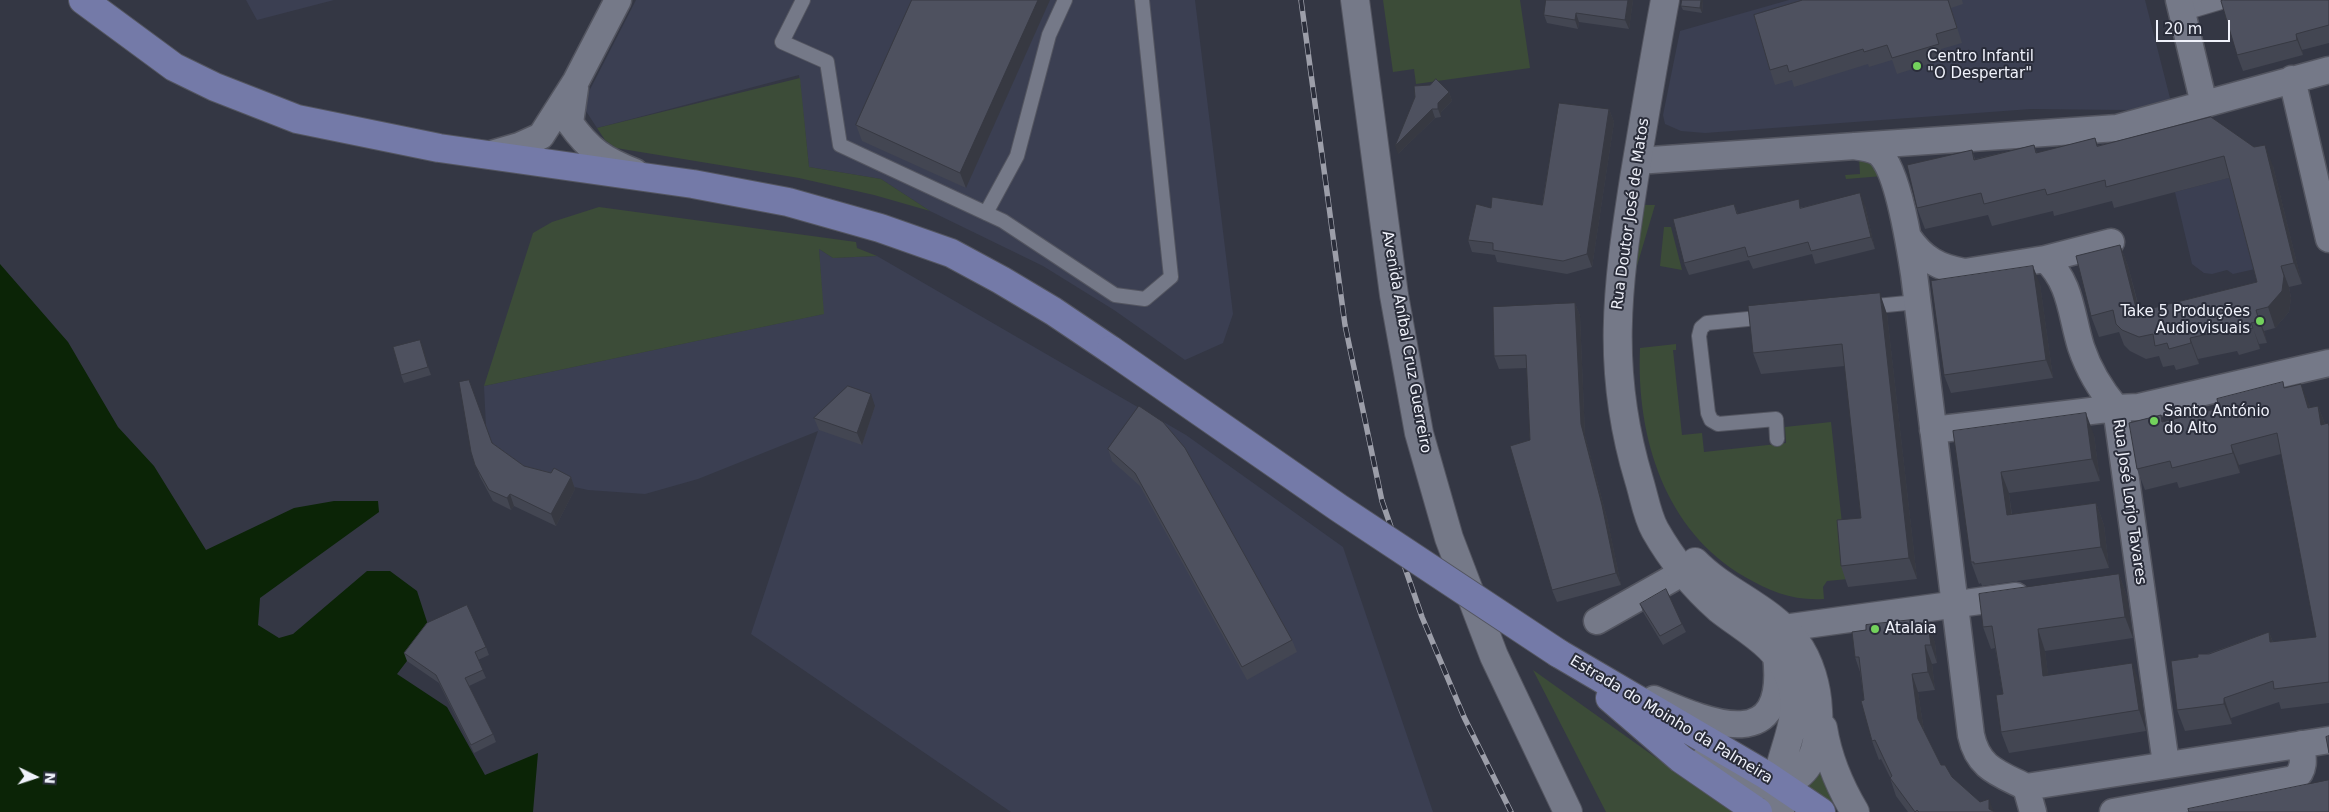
<!DOCTYPE html>
<meta charset="utf-8">
<style>
body{margin:0}
#map{position:relative;width:2329px;height:812px;overflow:hidden;background:#343744;font-family:"DejaVu Sans",sans-serif}
canvas{display:block}
.north{position:absolute;left:10px;top:752px;width:50px;height:50px;-webkit-text-stroke:4px #2a2d3a;paint-order:stroke;rotate:94deg;font-size:14px;font-weight:700;line-height:20px;text-align:center;color:#f0f2fb}
.north::after{content:'';display:block;margin:auto;width:18px;height:22px;background:#f0f2fb;clip-path:polygon(50% 0,100% 100%,50% 72%,0 100%)}
.scale{position:absolute;left:2156px;top:20px;width:74px;height:22px;box-sizing:border-box;border:2px solid #f0f2fb;border-top:0;padding-left:6px;font-size:15px;line-height:18px;white-space:nowrap;color:#f0f2fb;-webkit-text-stroke:4px #2a2d3a;paint-order:stroke}
</style>
<div id="map">
<canvas width="2329" height="812"></canvas>
<div class="north">N</div>
<div class="scale">20 m</div>
</div>
<script>
const ctx = document.querySelector('canvas').getContext('2d');
ctx.lineJoin = 'round';
function paint(path, color) {
  ctx.fillStyle = color;
  ctx.fill(path, 'evenodd');
}
function trace(path, color, width, dash) {
  ctx.strokeStyle = color;
  ctx.lineWidth = width;
  ctx.lineCap = dash ? 'butt' : 'round';
  ctx.setLineDash(dash || []);
  ctx.stroke(path);
}
function drawText(font, color, halo, rows, align = 'center') {
  ctx.font = font + ' "DejaVu Sans",sans-serif';
  ctx.lineWidth = 4;
  ctx.setLineDash([]);
  ctx.textBaseline = 'middle';
  ctx.strokeStyle = halo;
  ctx.fillStyle = color;
  for (const [text, x, y, turn = 0] of rows) {
    ctx.save();
    ctx.translate(x, y);
    ctx.rotate((+turn || 0) * Math.PI / 180);
    ctx.textAlign = isNaN(turn) ? turn : align;
    if (halo) ctx.strokeText(text, 0, 0);
    ctx.fillText(text, 0, 0);
    ctx.restore();
  }
}
paint(new Path2D(`
 M246,0H334L257,20Z
 M636,0H1195L1233,314L1223,343L1185,360L1114,310L1043,266L930,211L881,179L809,167L799,75L597,128L582,105Z
 M1789,0H2145L2171,102L2128,110L2031,109L1705,133L1681,131L1665,124L1663,115L1680,31Z
 M2232,177L2255,269L2233,274L2227,270L2212,274L2204,273L2192,264L2175,192Z
 M819,249L833,258L877,256L1186,435L1343,547L1433,812H1011L751,634L818,431L698,479L645,494L588,490L530,477L496,453L486,427L484,386L823,314Z`), '#3b3f52');
paint(new Path2D(`
 M1383,0H1520L1530,68L1416,84L1414,69L1393,72Z
 M800,78L809,167L881,179L930,211L874,195L799,178L616,148L605,140L597,128Z
 M1859,157H1868L1883,176L1846,179L1845,175L1860,174Z
 M1642,205H1655L1631,286Z
 M599,207L856,242L857,248L877,256L833,258L819,249L824,314L484,386L533,233L552,222Z
 M1664,227H1671L1682,270L1660,266Z
 M1676,344V350H1673L1682,435L1702,433L1704,452L1786,443L1785,427L1831,422L1848,579L1827,581L1823,587L1824,599C1794,601 1771,592 1745,577C1665,531 1636,437 1640,348Z
 M1533,670L1732,812H1606Z
 M1820,769L1838,806L1803,783Z`), '#3c4c38');
paint(new Path2D(`
 M0,264L68,342L118,427L154,466L206,550L294,508L334,501H378L379,512L260,598L258,625L279,638L293,634L367,571H390L417,591L430,631L397,674L447,707L485,775L538,753L533,812H0Z`), '#0b2406');
const service = new Path2D(`
 M803,0L782,42L827,62L840,145L1003,221L1115,295L1145,299L1171,277L1142,0
 M986,213L1017,156L1049,35L1065,0
 M1866,307L1917,302
 M1768,317L1707,323L1701,328L1699,336L1708,413L1711,420L1718,424L1776,419L1777,439`);
const pedestrian = new Path2D(`
 M2181,11L2218,0`);
const minor = new Path2D(`
 M2179,0L2204,104
 M2292,79L2329,239
 M575,88L570,123C589,150 604,160 635,172
 M1853,146C1861,147 1872,148 1879,153C1898,170 1910,248 1914,274L1971,735C1978,768 1998,773 2026,787L2329,740
 M488,155L519,146L541,136L576,81L618,0
 M1637,161L2117,128L2329,70
 M1908,237C1923,259 1939,268 1965,272L2045,259C2071,282 2071,315 2081,347C2089,371 2100,389 2116,408L2166,764
 M2045,259L2111,242
 M1933,430L2116,408L2139,407L2329,363
 M1597,621L1682,573
 M1766,636L1784,628L2016,596
 M1654,699C1712,724 1788,756 1776,655
 M2026,787L2033,812
 M2113,812L2294,779C2306,770 2303,757 2301,744`);
const tertiary = new Path2D(`
 M1355,0L1394,295L1419,433L1449,538L1494,656L1568,812
 M1665,0C1654,59 1644,119 1634,179C1617,288 1606,371 1639,480C1644,496 1647,516 1655,530C1672,560 1693,586 1719,609C1744,629 1779,646 1790,679C1808,729 1765,765 1780,812
 M1695,562C1725,593 1770,607 1796,642C1810,661 1817,687 1818,710C1824,795 1763,801 1703,762
 M1823,728C1828,759 1839,785 1855,812`);
const secondary = new Path2D(`
 M83,0L174,67L215,87L297,119L439,148L693,184L788,202L880,228L951,253L1001,280L1053,311L1111,350
 M1558,653L1766,775L1821,812
 M1610,698L1681,759L1758,812`);
trace(service, '#535560', 16);
trace(pedestrian, '#535560', 22);
trace(minor, '#535560', 29);
trace(tertiary, '#535560', 30);
trace(secondary, '#535560', 30);
trace(service, '#757988', 14);
trace(pedestrian, '#757988', 20);
trace(minor, '#757988', 26);
trace(tertiary, '#757988', 28);
trace(secondary, '#747aa8', 28);
const rail = new Path2D(`
 M1301,0L1345,325L1382,501L1422,617L1464,717L1511,812`);
trace(rail, '#9c9ea9', 5.5);
trace(rail, '#2a2d3a', 4, [11]);
const secondaryBridge = new Path2D(`
 M1111,350L1339,508L1558,653`);
trace(secondaryBridge, '#535560', 30, []);
trace(secondaryBridge, '#747aa8', 28);
paint(new Path2D(`
 M912,0L966,188L862,141L856,125Z
 M1546,0H1633L1629,29L1579,22L1578,29L1547,23L1544,15Z
 M1682,0H1703L1702,13L1683,10L1681,6Z
 M1803,0H1962L1963,4L1951,8L1962,43L1941,49L1944,59L1897,74L1892,60L1869,67L1868,64L1794,87L1792,80L1775,85L1770,70Z
 M2329,0V43L2302,50L2303,55L2243,71L2237,55Z
 M1430,85L1449,92L1452,101L1441,112V117L1435,118L1398,154Z
 M1609,109L1614,122L1592,267L1567,274L1497,262L1495,255L1472,252L1468,240L1491,208L1542,205Z
 M2211,117L2273,166L2302,284L2289,287L2291,298L2289,312L2275,328L2264,331L2267,343L2259,344L2260,349L2239,355L2237,351L2198,359L2199,364L2176,370L2174,365L2163,367L2159,356L2146,359L2130,351L2124,345L2119,332L2099,337L2091,316L2120,245L2128,266L2140,311L2257,282L2229,178L2114,208L2112,201L2054,216L2053,211L1992,226L1988,215L1925,229L1917,208L1972,150L1975,159L2034,145L2037,153L2095,138L2098,146Z
 M1734,204L1738,214L1802,207L1865,206L1875,249L1815,264L1812,254L1753,269L1749,260L1689,275L1684,263Z
 M2040,284L2053,378L1951,393L1944,375Z
 M1575,303L1580,316L1585,436L1607,518L1621,585L1557,602L1552,590L1530,440L1527,368L1499,369L1494,356Z
 M1887,314L1917,579L1848,587L1841,566L1861,518L1845,366L1761,374L1753,353Z
 M420,340L431,375L404,383L401,375Z
 M2285,388L2309,404L2310,408L2318,406L2325,424L2329,425V703L2281,709L2279,702L2231,718L2232,724L2185,731L2177,710L2198,657L2269,632L2273,642L2316,637L2281,454L2239,465L2240,473L2179,488L2177,482L2145,490L2137,469L2161,415L2163,422L2219,408Z
 M875,406L862,445L819,430L814,418Z
 M1953,431L2094,435L2100,481L2009,493L2012,515L2096,503L2104,525L2109,568L1982,586L1981,583L1979,584L1971,562Z
 M492,443L524,466L571,477L575,489L556,526L514,506L511,510L493,501L480,477L471,452Z
 M1185,448L1292,640L1297,652L1247,680L1140,486L1112,461L1108,449Z
 M2119,574L2127,596L2133,638L2045,651L2048,675L2140,684L2146,731L2009,753L2001,732L2003,694L1995,648L1991,649L1983,627Z
 M1640,604L1682,624L1686,632L1663,645L1643,612Z
 M1912,620L1915,626L1928,624L1935,643L1937,663L1932,664L1935,690L1918,692L1924,731L1941,765L1952,777L1980,802L1995,812H1908L1896,796L1890,778V777L1881,759L1879,760L1872,741L1864,700L1860,672L1855,657L1866,630Z
 M486,647L489,655L478,660L486,678L469,686L493,734L496,742L474,753L439,683L407,661L404,653Z`), '#434652');
paint(new Path2D(`
 M1038,0H1050L966,188L960,173Z
 M1628,0H1633L1629,29L1625,20Z
 M1701,0H1703L1702,13L1700,8Z
 M1576,13L1579,22L1578,29L1575,20Z
 M2296,34L2302,50L2303,55L2297,40Z
 M1449,92L1452,101L1441,112V117L1438,109V103Z
 M1432,109L1435,118L1398,154L1395,146Z
 M1609,109L1614,122L1592,267L1587,254Z
 M2265,145L2273,166L2302,284L2294,263Z
 M1860,193L1865,206L1875,249L1871,237Z
 M2120,245L2128,266L2145,333L2137,312Z
 M2033,266L2040,284L2053,378L2046,360Z
 M2281,266L2289,287L2291,298L2289,312L2275,328L2268,307Z
 M1880,293L1887,314L1917,579L1909,558Z
 M1575,303L1580,316L1585,436L1607,518L1621,585L1616,573L1581,424Z
 M2256,310L2264,331L2267,343L2259,321Z
 M2251,323L2259,344L2260,349L2253,328Z
 M2190,338L2198,359L2199,364L2191,343Z
 M420,340L423,347L431,375L428,367Z
 M2301,384L2309,404L2315,429L2308,408Z
 M871,394L875,406L862,445L857,433Z
 M2318,406L2326,427L2321,425Z
 M2086,413L2094,435L2100,481L2092,459Z
 M2231,445L2239,465L2240,473L2233,453Z
 M2001,472L2009,493L2014,537L2007,515Z
 M571,477L575,489L556,526L551,514Z
 M510,494L514,506L511,510L507,498Z
 M2096,503L2104,525L2109,568L2101,547Z
 M2119,574L2127,596L2133,638L2125,617Z
 M1928,624L1935,643L1937,663L1931,645Z
 M2038,629L2045,651L2051,697L2043,676Z
 M2269,632L2277,653L2270,642Z
 M1925,645L1932,664L1935,690L1928,672Z
 M2132,663L2140,684L2146,731L2139,710Z
 M1912,674L1918,692L1925,738L1918,719Z
 M2224,698L2231,718L2232,724L2224,704Z
 M1989,799L1994,812L1989,809Z`), '#373942');
const building = new Path2D(`
 M912,0H1038L960,173L856,125Z
 M1546,0H1628L1625,20L1576,13L1575,20L1544,15Z
 M1682,0H1701L1700,8L1681,6Z
 M1803,0H1948L1957,28L1936,34L1939,44L1892,58L1887,45L1864,52L1863,49L1789,72L1787,65L1770,70L1754,15Z
 M2224,0H2329V25L2296,34L2297,40L2237,55L2221,1Z
 M1436,79L1449,92L1438,103V109H1432L1395,146L1415,97L1414,86L1430,85Z
 M1559,103L1609,109L1587,254L1563,261L1493,250V243L1468,240L1476,204L1491,208L1492,197L1542,205Z
 M2211,117L2254,147L2265,145L2294,263L2281,266L2284,276L2282,291L2268,307L2256,310L2259,321L2251,323L2253,328L2231,333L2230,329L2190,338L2191,343L2169,349L2167,343L2155,346L2153,334L2139,337L2122,330L2116,324L2113,310L2091,316L2076,256L2120,245L2137,312L2257,282L2224,156L2106,187L2105,180L2047,195L2045,189L1984,204L1981,193L1917,208L1907,165L1972,150L1974,160L2034,145L2036,153L2095,138L2097,146Z
 M1860,193L1871,237L1811,251L1808,242L1748,257L1745,247L1684,263L1673,219L1734,204L1737,214L1799,199L1800,208Z
 M2033,266L2046,360L1944,375L1931,281Z
 M1880,293L1909,558L1841,566L1837,520L1861,518L1842,344L1753,353L1748,306Z
 M1575,303L1581,424L1602,505L1616,573L1552,590L1510,446L1530,440L1526,355L1494,356L1493,307Z
 M420,340L428,367L401,375L393,347Z
 M469,380L492,443L524,466L551,473L554,468L571,477L551,514L510,494L507,498L489,490L475,465L471,452L459,382Z
 M2283,382L2284,388L2301,384L2308,408L2318,406L2321,425L2328,423L2329,426V682L2274,689L2273,681L2224,698V704L2177,710L2171,661L2198,657V654H2209L2269,632L2270,642L2316,637L2277,433L2231,445L2233,453L2172,468L2170,461L2137,469L2129,423L2161,415L2162,422L2219,408L2217,399Z
 M848,386L871,394L857,433L814,418Z
 M1139,406L1163,422L1185,448L1292,640L1242,667L1135,473L1108,449Z
 M2086,413L2092,459L2001,472L2007,515L2096,503L2101,547L1974,564V562H1971L1953,431Z
 M2119,574L2125,617L2038,629L2043,676L2132,663L2139,710L2001,732L1996,695L2003,694L1992,626L1983,627L1979,594Z
 M1666,589L1682,624L1660,636L1640,604Z
 M467,605L486,647L475,652L483,670L465,678L493,734L471,745L436,675L404,653L427,623Z
 M1912,620L1913,626L1928,624L1931,645H1925L1928,672L1912,674L1918,719L1941,765H1945L1952,777L1980,802L1989,799V809L1995,812H1919L1917,810L1915,812L1890,778L1892,776L1875,740L1872,741L1861,701L1864,700L1859,657H1855L1852,632L1866,630V625Z
 M2329,736V753L2326,737Z
 M2329,780V812H2189L2188,809Z`);
paint(building, '#4e515f');
trace(building, '#373942', 1);
for (const [x, y, r, color] of [
 [1917,66,5,"#73d25c"],
 [2260,321,5,"#73d25c"],
 [2154,421,5,"#73d25c"],
 [1875,629,5,"#73d25c"]
]) {
  const dot = new Path2D();
  dot.arc(x, y, r, 0, 2 * Math.PI);
  ctx.fillStyle = color;
  ctx.fill(dot);
  trace(dot, '#2a2d3a', 2);
}
drawText('15px', '#f0f2fb', '#2a2d3a', [
 ["Centro Infantil",1927,57],
 ["\"O Despertar\"",1927,74],
 ["Take 5 Produções",2250,312,"right"],
 ["Audiovisuais",2250,329,"right"],
 ["Santo António",2164,412],
 ["do Alto",2164,429],
 ["Atalaia",1885,629]
], 'left');
drawText('15px', '#f0f2fb', '#2a2d3a', [
 ["Rua Doutor José de Matos",1631,214,-82],
 ["Avenida Aníbal Cruz Guerreiro",1406,342,80],
 ["Rua José Lorjo Tavares",2129,502,82],
 ["Estrada do Moinho da Palmeira",1671,720,31]
]);
</script>
